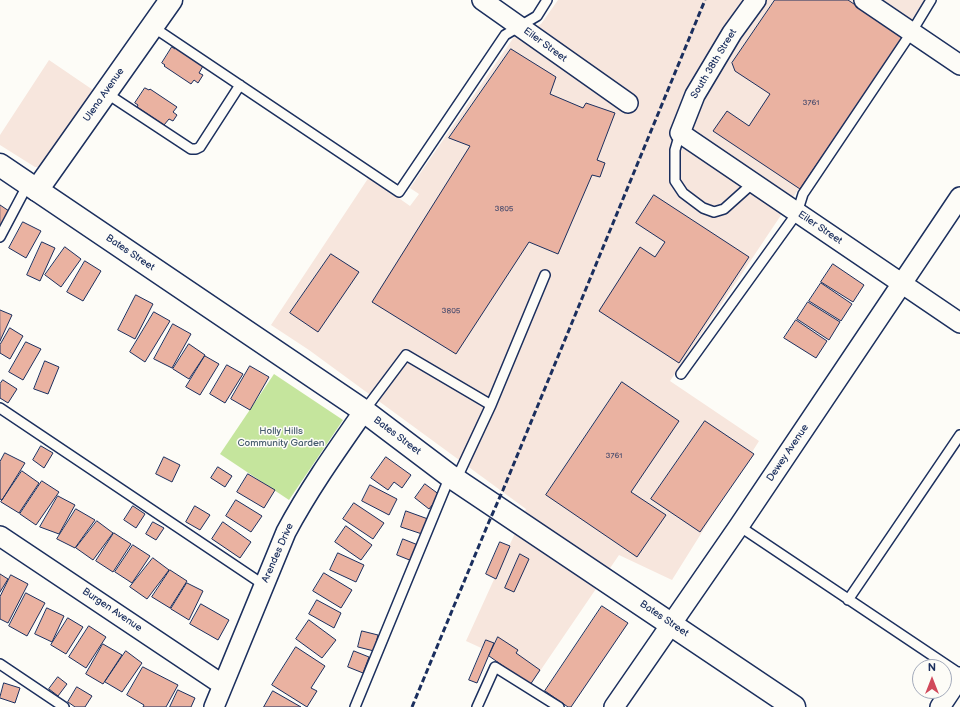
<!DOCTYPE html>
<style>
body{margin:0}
#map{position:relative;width:960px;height:707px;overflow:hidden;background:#fdfcf7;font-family:"Balsamiq Sans",sans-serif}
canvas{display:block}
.north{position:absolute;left:912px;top:659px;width:40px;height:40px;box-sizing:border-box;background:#fdfcf7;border:1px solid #a3aaba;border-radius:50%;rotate:0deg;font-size:11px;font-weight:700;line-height:16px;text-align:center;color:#1b2f5e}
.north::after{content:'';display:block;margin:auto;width:14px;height:18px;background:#d1495b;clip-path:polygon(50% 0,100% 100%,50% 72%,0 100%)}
</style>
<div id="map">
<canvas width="960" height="707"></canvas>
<div class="north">N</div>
</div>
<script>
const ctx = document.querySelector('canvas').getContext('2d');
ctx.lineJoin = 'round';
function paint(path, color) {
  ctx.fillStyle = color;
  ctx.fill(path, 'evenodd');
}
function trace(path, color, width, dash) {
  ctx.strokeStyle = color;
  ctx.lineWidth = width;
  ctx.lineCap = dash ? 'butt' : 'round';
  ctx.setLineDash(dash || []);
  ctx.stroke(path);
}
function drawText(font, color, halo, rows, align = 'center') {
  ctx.font = font + ' "Balsamiq Sans",sans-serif';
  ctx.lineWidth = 3;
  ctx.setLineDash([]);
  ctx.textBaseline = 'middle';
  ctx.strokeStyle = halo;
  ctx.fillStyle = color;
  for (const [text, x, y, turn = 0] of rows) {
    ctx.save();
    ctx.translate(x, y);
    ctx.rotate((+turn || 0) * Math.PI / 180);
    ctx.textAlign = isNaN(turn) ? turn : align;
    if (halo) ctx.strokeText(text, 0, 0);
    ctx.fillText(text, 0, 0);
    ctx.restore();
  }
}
paint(new Path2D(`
 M558,0H925L670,381L759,441L672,580L619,555L538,674L466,641L526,509L309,350L271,325L369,177L410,206L419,194L410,188L514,37L541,24Z
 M49,60L93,90L45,164L41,167H35L0,145V135Z`), '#f7e6dd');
paint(new Path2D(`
 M274,374L343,420L289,500L220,454Z`), '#c5e59d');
const building = new Path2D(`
 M775,0H848L903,37L800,189L713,131L727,111L749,126L770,94L735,71L732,63Z
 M172,47L175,49L176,48L203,66L199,73L203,75L198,83L194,80L191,84L164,66L165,65L162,63Z
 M511,49L556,77L550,94L583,108L586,103L615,113L597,160L605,163L600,177L592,175L558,254L529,242L456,354L372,302L470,146L449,138Z
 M145,88L149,90L150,89L177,107L173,112L177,115L173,121L169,119L164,125L137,107L138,105L135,103Z
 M654,195L749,257L679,363L599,311L640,247L655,257L665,242L636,223Z
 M0,205L12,213L0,230Z
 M23,222L41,231L26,258L9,248Z
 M42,242L55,248L40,281L27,275Z
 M65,247L81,259L61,287L45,275Z
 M331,254L359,272L318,332L290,313Z
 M85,261L101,271L83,301L67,292Z
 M833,264L864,285L853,302L821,282Z
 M821,283L852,304L841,321L809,301Z
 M136,295L153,304L135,339L118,330Z
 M808,302L840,322L829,340L797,319Z
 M0,310L12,315L0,341Z
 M154,312L170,321L145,362L130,352Z
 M796,320L827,341L816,358L784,338Z
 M173,324L191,334L172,368L154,359Z
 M10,328L23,336L10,359L0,353V345Z
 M26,342L41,349L23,380L9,372Z
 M189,344L205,355L189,379L173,369Z
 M205,356L219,364L200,395L186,387Z
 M45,361L59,367L48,394L34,389Z
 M227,365L243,374L225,403L210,394Z
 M250,366L269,377L250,410L231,399Z
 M3,380L17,389L8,403L0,398V384Z
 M622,382L679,421L631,492L666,515L637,557L546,495Z
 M705,421L754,454L700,532L651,499Z
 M41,446L53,453L44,468L33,460Z
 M5,453L25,463L2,500L0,499V462Z
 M164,457L180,465L172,482L156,474Z
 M386,457L411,475L402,488L394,482L388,490L371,478Z
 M218,467L232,476L225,487L211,478Z
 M22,471L39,483L19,513L1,502Z
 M248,474L275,490L264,508L237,492Z
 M42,481L59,492L36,525L20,514Z
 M425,484L440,495L429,509L415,498Z
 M370,485L397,499L389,515L362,501Z
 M58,496L75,505L59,534L40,527Z
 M236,500L262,516L251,532L226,516Z
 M354,503L384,523L373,539L343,519Z
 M133,506L145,514L136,528L124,520Z
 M195,506L210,515L200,530L186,522Z
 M76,509L95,520L75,548L57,539Z
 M406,511L428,519L422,534L401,527Z
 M97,521L113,533L93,560L76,548Z
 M153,522L164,528L156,540L146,534Z
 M223,522L251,542L240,558L212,539Z
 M346,526L372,545L361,560L335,542Z
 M114,533L131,544L113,572L96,561Z
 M403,539L418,545L412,561L397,555Z
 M500,542L510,546L496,579L486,574Z
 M133,545L150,556L132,583L115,572Z
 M338,553L364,565L356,582L330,570Z
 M520,554L529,559L514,592L505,588Z
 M153,558L169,570L147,599L130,587Z
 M170,570L187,581L170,608L152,597Z
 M324,573L352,590L341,608L313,591Z
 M0,574L8,579L0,592Z
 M11,575L28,584L8,623L0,619V597Z
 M187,583L203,591L189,620L171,609Z
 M26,593L45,603L27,636L9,626Z
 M317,600L341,613L334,628L309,614Z
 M201,604L229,620L218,640L190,624Z
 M602,606L628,623L571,707H568L545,691Z
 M47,608L64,616L52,642L35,634Z
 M68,618L83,627L66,654L51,645Z
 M309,620L336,640L322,658L296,639Z
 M89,626L106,637L86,668L69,657Z
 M362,631L378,635L374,651L358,647Z
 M498,637L518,650L516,653L540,670L530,685L489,656Z
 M486,640L494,643L477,683L469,680Z
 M103,644L122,655L103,684L86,674Z
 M296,647L325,666L311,688L317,691L307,707L272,685Z
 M126,651L142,663L122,692L105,682Z
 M354,651L369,657L363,673L348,667Z
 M143,667L178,685L166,707H143L144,705L127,695Z
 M58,677L67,684L58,696L49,689Z
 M4,683L20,688L15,703L0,698Z
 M77,687L92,696L85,707H75L68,702Z
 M178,690L195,698L191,707H170Z
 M273,691L301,707H264Z`);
paint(building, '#eab2a1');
trace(building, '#1b2f5e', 1);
const service = new Path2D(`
 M153,27L399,192L505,35L537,16L547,0
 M106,93L191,149H196L200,147L240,85
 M680,133L675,150V181L683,193L703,208L714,212L724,209L753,183
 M0,237L28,184
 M681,374L797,213L803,194L911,33L931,0
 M0,408L264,585
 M364,411L406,355L491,405
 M456,480L491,405L545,275
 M739,526L960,674
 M848,600L960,435
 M0,664L64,707
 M355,707L450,476
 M477,707L495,667L559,707`);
const minor = new Path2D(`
 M482,0L628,103
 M756,0L732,33L695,95L680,133L960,323
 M864,0L960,65
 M0,536L223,685
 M214,707L286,532C309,489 336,451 364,411
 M614,707L739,526L960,197
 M940,707L960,677`);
const tertiary = new Path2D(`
 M37,190L171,0`);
const secondary = new Path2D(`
 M0,165L364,411L450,476L794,707`);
trace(service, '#1b2f5e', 12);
trace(minor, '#1b2f5e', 22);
trace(tertiary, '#1b2f5e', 25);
trace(secondary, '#1b2f5e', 25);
trace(service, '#fdfcf7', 9);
trace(minor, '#fdfcf7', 19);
trace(tertiary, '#fdfcf7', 22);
trace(secondary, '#fdfcf7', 22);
trace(new Path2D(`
 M412,707L488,524L503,490L705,0`), '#1b2f5e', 3, [6, 3]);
drawText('8px', '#4f506f', null, [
 ["3761",811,103],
 ["3805",504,209],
 ["3805",451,311],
 ["3761",614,456]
]);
drawText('10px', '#1b2f5e', '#fdfcf7', [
 ["Eiler Street",545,45,36],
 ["South 38th Street",714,64,-59],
 ["Ulena Avenue",104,95,-55],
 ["Eiler Street",820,228,34],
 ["Bates Street",130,253,34],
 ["Bates Street",397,436,37],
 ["Dewey Avenue",788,453,-56],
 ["Arendes Drive",278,553,-66],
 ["Burgen Avenue",112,610,34],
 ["Bates Street",664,619,34]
]);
drawText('10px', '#465c6e', '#fdfcf7', [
 ["Holly Hills",281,431],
 ["Community Garden",281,443]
]);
</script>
